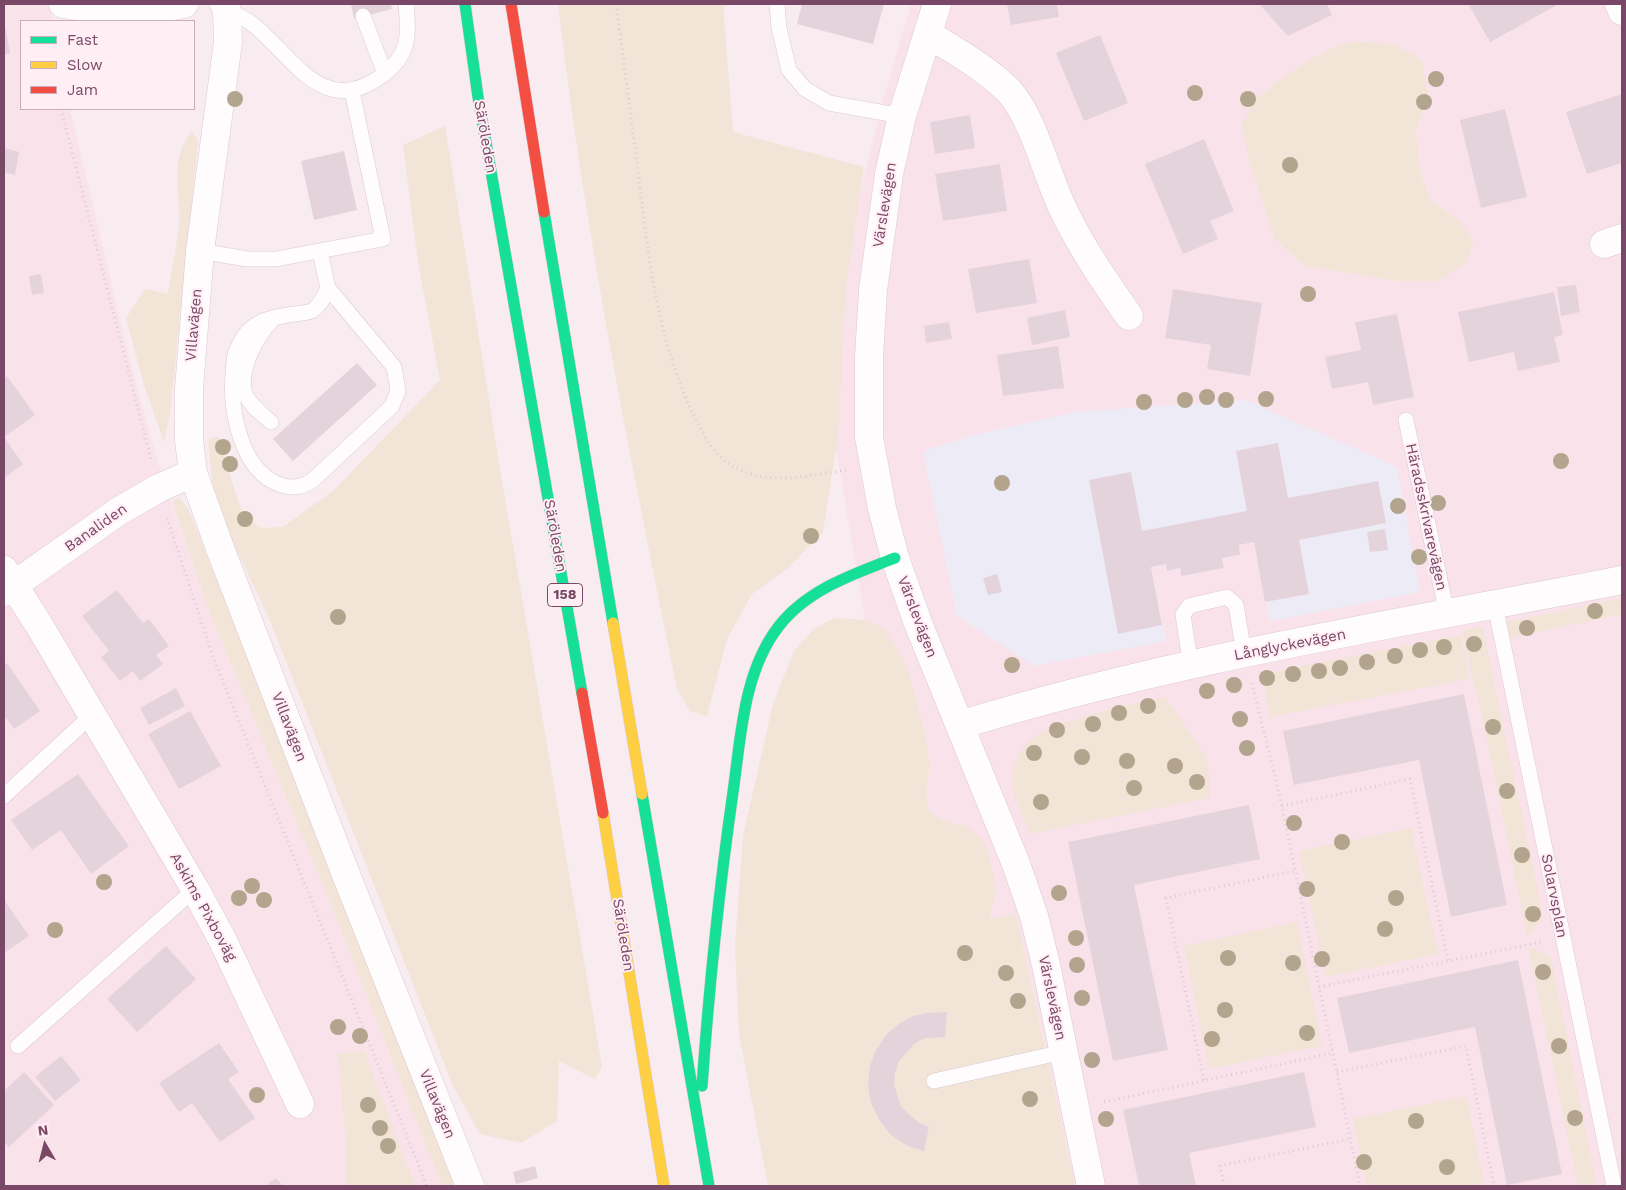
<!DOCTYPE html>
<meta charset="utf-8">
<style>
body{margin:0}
#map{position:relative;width:1626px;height:1190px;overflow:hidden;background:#f8ecf0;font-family:"Work Sans",sans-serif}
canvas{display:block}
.frame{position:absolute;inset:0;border:5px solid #7a4867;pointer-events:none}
.legend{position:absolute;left:20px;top:20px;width:175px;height:90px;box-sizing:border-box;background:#ffeef4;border:1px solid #caacbc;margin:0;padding:6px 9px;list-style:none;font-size:15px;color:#7a4867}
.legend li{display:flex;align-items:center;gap:10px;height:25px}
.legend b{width:25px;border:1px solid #caacbc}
.north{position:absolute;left:20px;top:1120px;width:50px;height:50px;-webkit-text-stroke:4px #ffeef4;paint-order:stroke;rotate:352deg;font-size:14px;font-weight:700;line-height:20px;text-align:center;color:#7a4867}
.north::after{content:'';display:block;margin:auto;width:18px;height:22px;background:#7a4867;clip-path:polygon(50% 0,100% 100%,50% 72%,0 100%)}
</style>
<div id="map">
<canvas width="1626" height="1190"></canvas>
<div class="frame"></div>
<ul class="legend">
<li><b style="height:6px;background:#16e098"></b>Fast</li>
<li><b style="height:6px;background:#ffcf43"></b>Slow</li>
<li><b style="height:6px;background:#f24e42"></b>Jam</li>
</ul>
<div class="north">N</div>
</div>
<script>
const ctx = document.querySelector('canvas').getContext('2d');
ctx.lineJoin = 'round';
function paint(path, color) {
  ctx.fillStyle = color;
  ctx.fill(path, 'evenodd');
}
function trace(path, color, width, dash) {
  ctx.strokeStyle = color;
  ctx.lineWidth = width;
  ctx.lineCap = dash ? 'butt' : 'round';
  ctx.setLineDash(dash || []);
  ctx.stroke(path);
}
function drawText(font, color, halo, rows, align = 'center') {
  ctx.font = font + ' "Work Sans",sans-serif';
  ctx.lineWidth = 4;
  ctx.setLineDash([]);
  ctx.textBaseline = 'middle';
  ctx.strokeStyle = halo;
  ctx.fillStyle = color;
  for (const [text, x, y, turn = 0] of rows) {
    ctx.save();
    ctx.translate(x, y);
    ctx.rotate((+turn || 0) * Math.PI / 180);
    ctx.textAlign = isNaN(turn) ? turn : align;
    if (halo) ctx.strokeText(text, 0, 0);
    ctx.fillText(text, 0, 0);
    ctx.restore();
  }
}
paint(new Path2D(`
 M4,4H49L53,21H21V109H70L130,362L158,463L207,606L328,898L442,1186H4Z
 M911,4H1622V1186H1075L1016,914L990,919L996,889L967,827L944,821L929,811L926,793L930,764L924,727L907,666L865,620L835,442L843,262L884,97ZM1356,41L1393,44L1428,98L1416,132L1421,175L1431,201L1458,219L1437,281H1397L1305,266L1274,239L1249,160L1256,99L1328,49ZM974,435L1420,591L1270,621L1254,542L1239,545L1240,555L1222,558L1224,567L1180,568L1166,564L1151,567L1166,641Z`), '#fae2eb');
paint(new Path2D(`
 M1246,400L1397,467L1420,592L1270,621L1254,542L1239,545L1240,555L1223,558L1224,568L1181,576L1180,569L1167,571L1166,564L1151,567L1166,641L1034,666L957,616L923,451L974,435L1075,412Z`), '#ecebf6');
paint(new Path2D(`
 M558,4H723L733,132L864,167L846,286L838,437L823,532L788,568L752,594L727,639L707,716L690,711L677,689C631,462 585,234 558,4Z
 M1356,41L1393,44L1422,60L1428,98L1416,132L1421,175L1431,201L1458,219L1474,241L1466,264L1437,281H1397L1305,266L1274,239L1249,160L1242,124L1256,99L1282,78L1328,49Z
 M445,126L500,469L602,1067L595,1079L559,1061L557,1121L521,1143L480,1134L453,1086L269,618L230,536L213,489L208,440L218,436L242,513L261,528L283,527L334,490L440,380L418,262L403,145Z
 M192,131L198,141L170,413L164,442L144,385L126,318L145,289L168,294C171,271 177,247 179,224C181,189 168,162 192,131Z
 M179,498L188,508L457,1186H442L328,898L207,606L173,504L174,499Z
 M1622,598V614L1509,638L1507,622Z
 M834,618L865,620L885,629L907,666L924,727L930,764L926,793L929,811L944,821L967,827L980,837L988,850L996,889L990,919L1016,914L1075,1186H768L739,1033L735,946L743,836L773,704L794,651L814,629Z
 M1477,627L1483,629L1539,896L1542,916L1531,934L1527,935L1484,725L1463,637V631Z
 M1461,635L1469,679L1270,717L1262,674Z
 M1165,697L1208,759L1210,798L1030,834C1024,818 1012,797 1012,780C1013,766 1017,755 1025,745C1045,721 1134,704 1165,697Z
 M1411,828L1438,954L1326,977L1299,851Z
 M1297,922L1322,1046L1209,1069L1184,946Z
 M1535,949L1551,958L1597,1186H1578L1529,950Z
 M364,1051L415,1186H346L345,1131L338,1054Z
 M1466,1096L1485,1186H1367L1353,1119Z`), '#f2e4d7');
paint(new Path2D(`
 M351,4H391L392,9L354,19Z
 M802,4H884L873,44L797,24Z
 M1007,4H1057L1059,17L1011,25Z
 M1259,4H1327L1332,15L1288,36Z
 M1468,4H1559L1490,42Z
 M4,29H6L10,54H4Z
 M1100,35L1128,103L1084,121L1056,53Z
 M1622,94V163L1587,174L1566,112Z
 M1505,109L1527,197L1481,208L1460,120Z
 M970,115L975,148L935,154L930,122Z
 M1204,139L1234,211L1210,221L1218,239L1183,254L1145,164Z
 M4,148L19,152L15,175L4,172Z
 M344,151L357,210L314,220L301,161Z
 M1000,164L1007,211L943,221L935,174Z
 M1029,259L1037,303L976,313L968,269Z
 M41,274L44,293L32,295L29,276Z
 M1576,285L1580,312L1561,316L1557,287Z
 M1173,289L1262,303L1250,376L1207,369L1211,345L1165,338Z
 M1554,292L1563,335L1554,337L1560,362L1518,371L1514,352L1469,362L1458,312Z
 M1065,310L1070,337L1032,345L1027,318Z
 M1397,314L1414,397L1373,405L1368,382L1332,389L1325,357L1361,350L1355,322Z
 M949,322L952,339L926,343L924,326Z
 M1058,346L1064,388L1003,396L997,355Z
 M357,363L377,385L293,461L273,439Z
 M7,376L35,415L4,437L23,464L4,478V379Z
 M1278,443L1288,498L1378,481L1386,523L1299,540L1309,594L1265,602L1254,542L1239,545L1240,555L1222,558L1224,568L1181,576L1180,568L1167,571L1166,564L1151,567L1162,625L1118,634L1089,480L1131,472L1142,531L1247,511L1236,451Z
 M1385,529L1388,550L1370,552L1367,532Z
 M997,574L1002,592L988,595L983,578Z
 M117,590L143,623L149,619L169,646L156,655L163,664L140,681L133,671L120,681L101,657L109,651L82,616Z
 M7,663L40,711L14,729L6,718L4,720V665Z
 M176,688L185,706L149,725L140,708Z
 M1464,694L1507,905L1451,917L1419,760L1294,785L1283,731Z
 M190,711L221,766L179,789L148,734Z
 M78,774L129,846L91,874L61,830L32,850L11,820Z
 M1249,805L1260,859L1134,885L1168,1050L1113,1061L1068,842Z
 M4,900L29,936L4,953Z
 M166,946L196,979L137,1032L107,999Z
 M1518,960L1562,1174L1507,1185L1475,1027L1349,1053L1337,998Z
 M947,1012L945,1037L925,1038L914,1044L899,1061L895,1073L894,1084L901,1107L918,1122L929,1127L924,1151L908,1146L891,1135L880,1121L871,1103L868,1085L870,1066L876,1050L887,1034L899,1024L913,1016L927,1013Z
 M219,1043L239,1072L228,1079L255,1118L220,1142L192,1103L179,1112L159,1083Z
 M61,1056L81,1080L55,1101L35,1077Z
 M24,1072L54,1105L9,1147L4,1142V1091Z
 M1304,1072L1316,1127L1189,1153L1196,1186H1139L1123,1110Z
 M535,1166L538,1178L516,1184L513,1172Z
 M276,1178L283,1186H265Z`), '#e5d3dc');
const lane = new Path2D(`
 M777,4L779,28L789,70L805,89L829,103L902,116
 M227,11C235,15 245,18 251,23C291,53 321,119 380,77C410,56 409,37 406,4
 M363,16L385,74
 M200,251L247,259H276L383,239L352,91
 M320,252L328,288L394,367L398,391L392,406L313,480C303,487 293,489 281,485C241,472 230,411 233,375C234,367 233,359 236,352C247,322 265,318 295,314C300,313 309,313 313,310C321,305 324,296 328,288
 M1406,420L1447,614
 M271,422C262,414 246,402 244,390C240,366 257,336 272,320
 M1495,605L1614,1186
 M1191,666L1183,615L1189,606L1227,597L1236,605L1244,653
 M4,796L92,715
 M18,1046L195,889
 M934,1081L1063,1052`);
const street = new Path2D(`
 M63,4C103,11 143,13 184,4
 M224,4L227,11L228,42L200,251L189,389V440L193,473L221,551L345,872L470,1186
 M937,4L902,116L889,174L873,290L869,357V437L882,508L895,558L918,623L1016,864L1034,916L1046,965L1091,1186
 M1619,4L1622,11
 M928,34C955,51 986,68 1009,91C1034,119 1046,174 1063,209C1081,247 1105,282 1129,316
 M1604,244L1622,238
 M4,570L39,625L195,889L222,939L300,1104
 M4,592L119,511L159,488L193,473
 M960,725C1174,659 1403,623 1622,580`);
const fast = new Path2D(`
 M465,4L478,97L582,693
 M544,212L613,623
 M642,794L709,1186
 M702,1086C709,988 719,890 733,792C741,737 743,672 779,626C807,590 853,574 895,558`);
const slow = new Path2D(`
 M613,623L642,794
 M603,813L664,1186`);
const jam = new Path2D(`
 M511,4L544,212
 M582,693L603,813`);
trace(lane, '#dbc9d2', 16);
trace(street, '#dbc9d2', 29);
trace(fast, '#dac9d2', 12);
trace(slow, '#dac9d2', 12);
trace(jam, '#dac9d2', 12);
trace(new Path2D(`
 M616,4C623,54 629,104 636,154C647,244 655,340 697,422C704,435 713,452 725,461C761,488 806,476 846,470
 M61,109L151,459
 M167,518L213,657L427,1186
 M1252,683L1282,806L1360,1186
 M1282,806L1410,779L1448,961
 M1319,987L1541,942
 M1337,1072L1466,1046L1494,1186
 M1204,1080L1166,898L1295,871
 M1104,1102L1333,1053
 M1224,1186L1220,1166L1350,1139`), '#dacbd4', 3, [1, 4]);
trace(lane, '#fefcfd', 15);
trace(street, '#fefcfd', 28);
trace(fast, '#16e098', 11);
trace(slow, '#ffcf43', 11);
trace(jam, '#f24e42', 11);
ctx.fillStyle = '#b3a48d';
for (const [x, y] of [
 [1436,79],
 [1195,93],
 [235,99],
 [1248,99],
 [1424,102],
 [1290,165],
 [1308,294],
 [1207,397],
 [1266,399],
 [1185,400],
 [1226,400],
 [1144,402],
 [223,447],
 [1561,461],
 [230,464],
 [1002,483],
 [1438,503],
 [1398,506],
 [245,519],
 [811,536],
 [1419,557],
 [1595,611],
 [338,617],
 [1527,628],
 [1474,644],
 [1444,647],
 [1420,650],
 [1395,656],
 [1367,662],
 [1012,665],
 [1340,668],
 [1319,671],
 [1293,674],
 [1267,678],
 [1234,685],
 [1207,691],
 [1148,706],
 [1119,713],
 [1240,719],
 [1093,724],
 [1493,727],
 [1057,730],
 [1247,748],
 [1034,753],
 [1082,757],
 [1127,761],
 [1175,766],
 [1197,782],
 [1134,788],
 [1507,791],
 [1041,802],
 [1294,823],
 [1342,842],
 [1522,855],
 [104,882],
 [252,886],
 [1307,889],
 [1059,893],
 [239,898],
 [1396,898],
 [264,900],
 [1533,914],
 [1385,929],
 [55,930],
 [1076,938],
 [965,953],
 [1228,958],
 [1322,959],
 [1293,963],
 [1077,965],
 [1543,972],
 [1006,973],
 [1082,998],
 [1018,1001],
 [1225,1010],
 [338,1027],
 [1307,1033],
 [360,1036],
 [1212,1039],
 [1559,1046],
 [1092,1060],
 [257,1095],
 [1030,1099],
 [368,1105],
 [1575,1118],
 [1106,1119],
 [1416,1121],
 [380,1128],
 [388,1146],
 [1364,1162],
 [1447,1167]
]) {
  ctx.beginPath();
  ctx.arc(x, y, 8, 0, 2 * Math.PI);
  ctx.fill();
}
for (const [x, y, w] of [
 [565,595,35]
]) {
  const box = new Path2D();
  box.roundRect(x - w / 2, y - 11.5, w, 23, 4);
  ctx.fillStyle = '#ffeef4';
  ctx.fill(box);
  trace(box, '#7a4867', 1);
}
drawText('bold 14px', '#7a4867', null, [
 ["158",565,595]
]);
drawText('15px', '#7a4867', '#ffeef4', [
 ["Säröleden",485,137,80],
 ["Värslevägen",885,205,-81],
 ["Villavägen",194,325,-85],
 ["Häradsskrivarevägen",1426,517,78],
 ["Banaliden",96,528,-35],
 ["Säröleden",555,536,80],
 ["Värslevägen",917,617,69],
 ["Långlyckevägen",1290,645,-11],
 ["Villavägen",289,727,69],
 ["Solarvsplan",1554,896,79],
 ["Askims Pixboväg",203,907,61],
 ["Säröleden",623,935,81],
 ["Värslevägen",1052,998,78],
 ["Villavägen",437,1104,68]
]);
</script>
